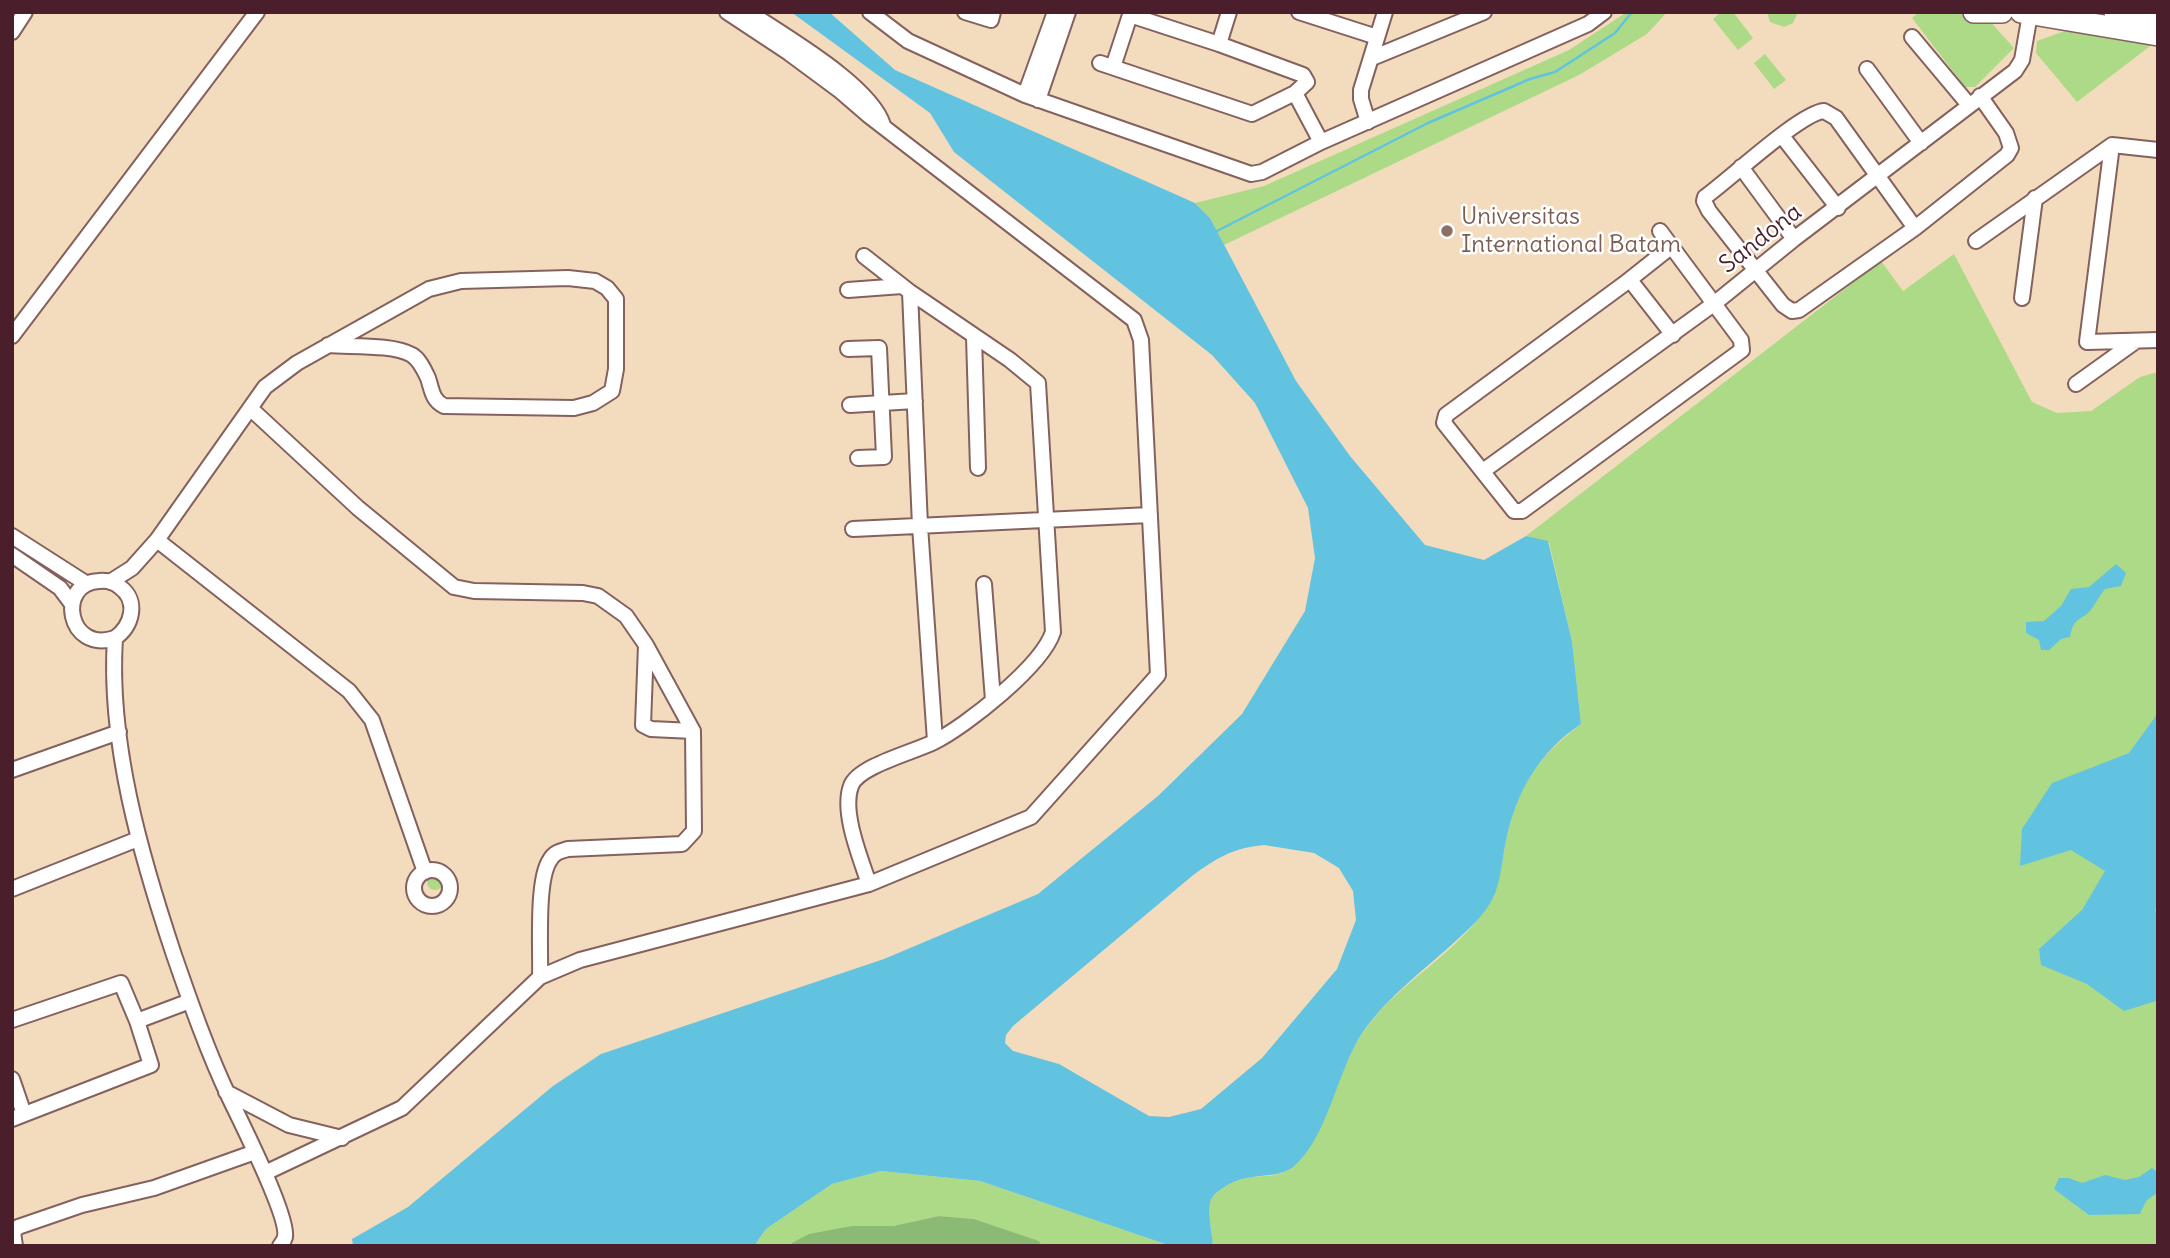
<!DOCTYPE html>
<style>
body{margin:0}
#map{position:relative;width:2170px;height:1258px;overflow:hidden;background:#f2dcbd;font-family:Delius,sans-serif}
canvas{display:block}
.frame{position:absolute;inset:0;border:14px solid #4a1f2b;pointer-events:none}
</style>
<div id="map">
<canvas width="2170" height="1258"></canvas>
<div class="frame"></div>
</div>
<script>
const ctx = document.querySelector('canvas').getContext('2d');
ctx.lineJoin = 'round';
function paint(path, color) {
  ctx.fillStyle = color;
  ctx.fill(path, 'evenodd');
}
function trace(path, color, width, dash) {
  ctx.strokeStyle = color;
  ctx.lineWidth = width;
  ctx.lineCap = dash ? 'butt' : 'round';
  ctx.setLineDash(dash || []);
  ctx.stroke(path);
}
function drawText(font, color, halo, rows, align = 'center') {
  ctx.font = font + ' Delius,sans-serif';
  ctx.lineWidth = 5;
  ctx.setLineDash([]);
  ctx.textBaseline = 'middle';
  ctx.strokeStyle = halo;
  ctx.fillStyle = color;
  for (const [text, x, y, turn = 0] of rows) {
    ctx.save();
    ctx.translate(x, y);
    ctx.rotate((+turn || 0) * Math.PI / 180);
    ctx.textAlign = isNaN(turn) ? turn : align;
    if (halo) ctx.strokeText(text, 0, 0);
    ctx.fillText(text, 0, 0);
    ctx.restore();
  }
}
paint(new Path2D(`
 M1627,12H1667L1647,34L1579,75L1224,245L1210,218L1195,203L1264,186L1569,50Z
 M1721,12H1733L1753,38L1738,50L1713,19Z
 M1767,12H1798L1793,23L1784,27L1770,22Z
 M1919,12H1951L1988,19L2014,48L1975,87H1965L1912,18Z
 M2076,27L2158,40L2077,102L2036,53L2037,41Z
 M1765,54L1786,80L1774,89L1754,63Z
 M1954,254L2032,402L2057,413L2091,411L2140,377L2158,372V1246H1213C1212,1233 1208,1216 1210,1203C1211,1196 1218,1191 1223,1188C1248,1170 1263,1181 1284,1172C1294,1168 1300,1159 1306,1150C1333,1113 1339,1063 1367,1027C1401,981 1456,954 1487,907C1499,889 1501,867 1505,846C1517,788 1534,760 1581,724L1572,641L1549,542L1526,536L1881,261L1903,291Z
 M427 882a8 8 0 1 1 16 0a8 8 0 1 1-16 0Z
 M881,1171L980,1181L1171,1246H1042L1038,1241L974,1219L939,1216L893,1226H852L793,1243L792,1246H754L766,1229L832,1184Z`), '#adda86');
paint(new Path2D(`
 M939,1216L974,1219L1039,1241L1042,1246H792V1243L809,1234L852,1226H893Z`), '#8aba73');
paint(new Path2D(`
 M791,12H829L895,70L1195,203L1210,218L1296,381L1350,456L1425,545L1484,560L1526,536L1548,541L1572,641L1581,724C1539,752 1516,792 1506,841C1502,860 1501,881 1493,898C1485,914 1471,927 1459,938C1426,969 1381,1001 1358,1040C1336,1077 1327,1138 1293,1167C1275,1181 1248,1170 1223,1188C1218,1191 1211,1196 1210,1203C1208,1216 1212,1233 1213,1246H1171L980,1181L881,1171L832,1184L766,1229L754,1246H353L352,1239L408,1207L553,1086L601,1054L884,959L1038,894L1158,796L1242,714L1305,611L1315,558L1308,508L1255,403L1212,355L954,152L930,113ZM1264,845L1314,853L1339,868L1353,891L1356,920L1337,969L1262,1058L1201,1109L1169,1117L1149,1116L1059,1064L1013,1051L1005,1043L1006,1035L1013,1026L1192,876C1217,858 1232,848 1264,845Z
 M2116,564L2126,573L2121,586L2105,589C2099,596 2093,609 2087,614C2075,622 2073,622 2070,637L2061,639L2049,650H2041L2039,640L2026,633V622L2044,621L2061,606L2071,589L2089,587Z
 M2158,713V902L2155,910L2158,918V998L2156,1001L2124,1011L2087,984L2041,965L2039,949L2082,910L2105,871L2071,850L2020,866L2022,829L2052,783L2129,753Z
 M2152,1168L2158,1172V1192L2146,1201L2140,1214L2089,1215L2054,1189L2059,1178H2069L2082,1183L2105,1175L2125,1180L2139,1177Z`), '#62c3e0');
trace(new Path2D(`
 M1217,231L1428,123L1530,79L1555,72L1615,33L1632,12`), '#62c3e0', 2.5);
const minor = new Path2D(`
 M749,12C784,36 871,85 883,125
 M870,12L908,41L1025,95L1251,174L1262,172L1321,142L1588,24L1604,12
 M965,12L991,20L993,12
 M1299,12L1377,37
 M12,32L25,12
 M1912,37L1969,105
 M1219,44L1229,12
 M1372,58L1484,12
 M1100,63L1252,114L1295,93L1307,82L1303,75L1219,44L1130,15
 M1113,67L1131,12
 M1867,69L1921,143
 M1295,93L1321,142
 M1025,95L1055,12
 M1038,100L1068,12
 M1368,122L1361,99V90L1385,12
 M1782,136L1838,208
 M2112,145L2087,342L2158,340
 M1741,167L1794,239
 M1915,228L1836,118L1824,111C1800,113 1729,180 1705,197L1704,201L1709,211L1783,305L1792,311L1799,310L1915,228L2007,155L2011,148L2006,133L1980,96
 M1660,231L1741,340L1742,350L1522,511H1514L1444,423L1446,415L1624,284L1672,246
 M1976,241L2112,145L2158,150
 M864,256L910,292L1010,360L1038,383L1053,632C1042,666 966,726 934,742C914,752 858,766 851,786C841,812 861,859 869,884
 M1630,280L1673,335
 M848,290L902,286
 M910,292L920,526L935,741
 M2022,298L2035,198
 M12,336L257,12
 M974,337L978,468
 M848,349L879,348L884,457L858,458
 M2076,384L2136,341
 M850,405L915,401
 M250,408L358,508L454,587L474,591L583,593L598,596L626,616L646,645L693,731L694,831L682,844L568,849C561,851 554,852 550,860C536,880 541,950 540,977
 M1483,471L1715,303L1794,239L2015,71L2022,60L2030,14
 M853,529L1150,515
 M12,536L87,584
 M157,540L349,691L372,720L425,872
 M12,555L60,588L72,604
 M110,582L132,568L157,540L265,387L297,363L429,289L461,281L568,278L595,281L607,288L616,299V369L612,391L593,403L574,408L444,406C432,400 432,390 428,378C424,370 420,360 412,355C393,344 351,347 328,345
 M984,584L993,700
 M115,638C67,654 56,583 99,581C107,580 114,582 120,587C139,601 132,626 115,638C108,743 141,856 174,955C191,1004 208,1053 230,1099C241,1122 289,1217 285,1237C284,1241 282,1243 280,1246
 M646,645L643,725L651,729L693,731
 M12,770L119,732
 M414 888a18 18 0 1 1 36 0a18 18 0 1 1-36 0Z
 M12,889L138,839
 M12,1020L121,983L137,1021L151,1065L12,1119
 M137,1021L190,1001
 M12,1079L24,1114
 M226,1092L289,1125L342,1138
 M265,1173L402,1108L540,977L580,960L869,884L1031,817L1158,675L1141,340L1134,320L868,115L839,90L789,53L727,12
 M15,1246L13,1232L18,1227L82,1205L154,1188L255,1152`);
const highway = new Path2D(`
 M1974,12H2002
 M2021,12L2158,35
 M2115,12L2158,21`);
trace(minor, '#85615e', 18);
trace(highway, '#85615e', 24);
trace(minor, '#fff', 14);
trace(highway, '#fff', 21);
for (const [x, y, r, color] of [
 [1447,231,7,"#8d6e63"]
]) {
  const dot = new Path2D();
  dot.arc(x, y, r, 0, 2 * Math.PI);
  ctx.fillStyle = color;
  ctx.fill(dot);
  trace(dot, '#fff', 2.5);
}
drawText('24px', '#785e54', '#fff', [
 ["Universitas",1461,217],
 ["International Batam",1461,245]
], 'left');
drawText('24px', '#4a1f2b', '#fff', [
 ["Sandona",1761,239,-38]
]);
</script>
